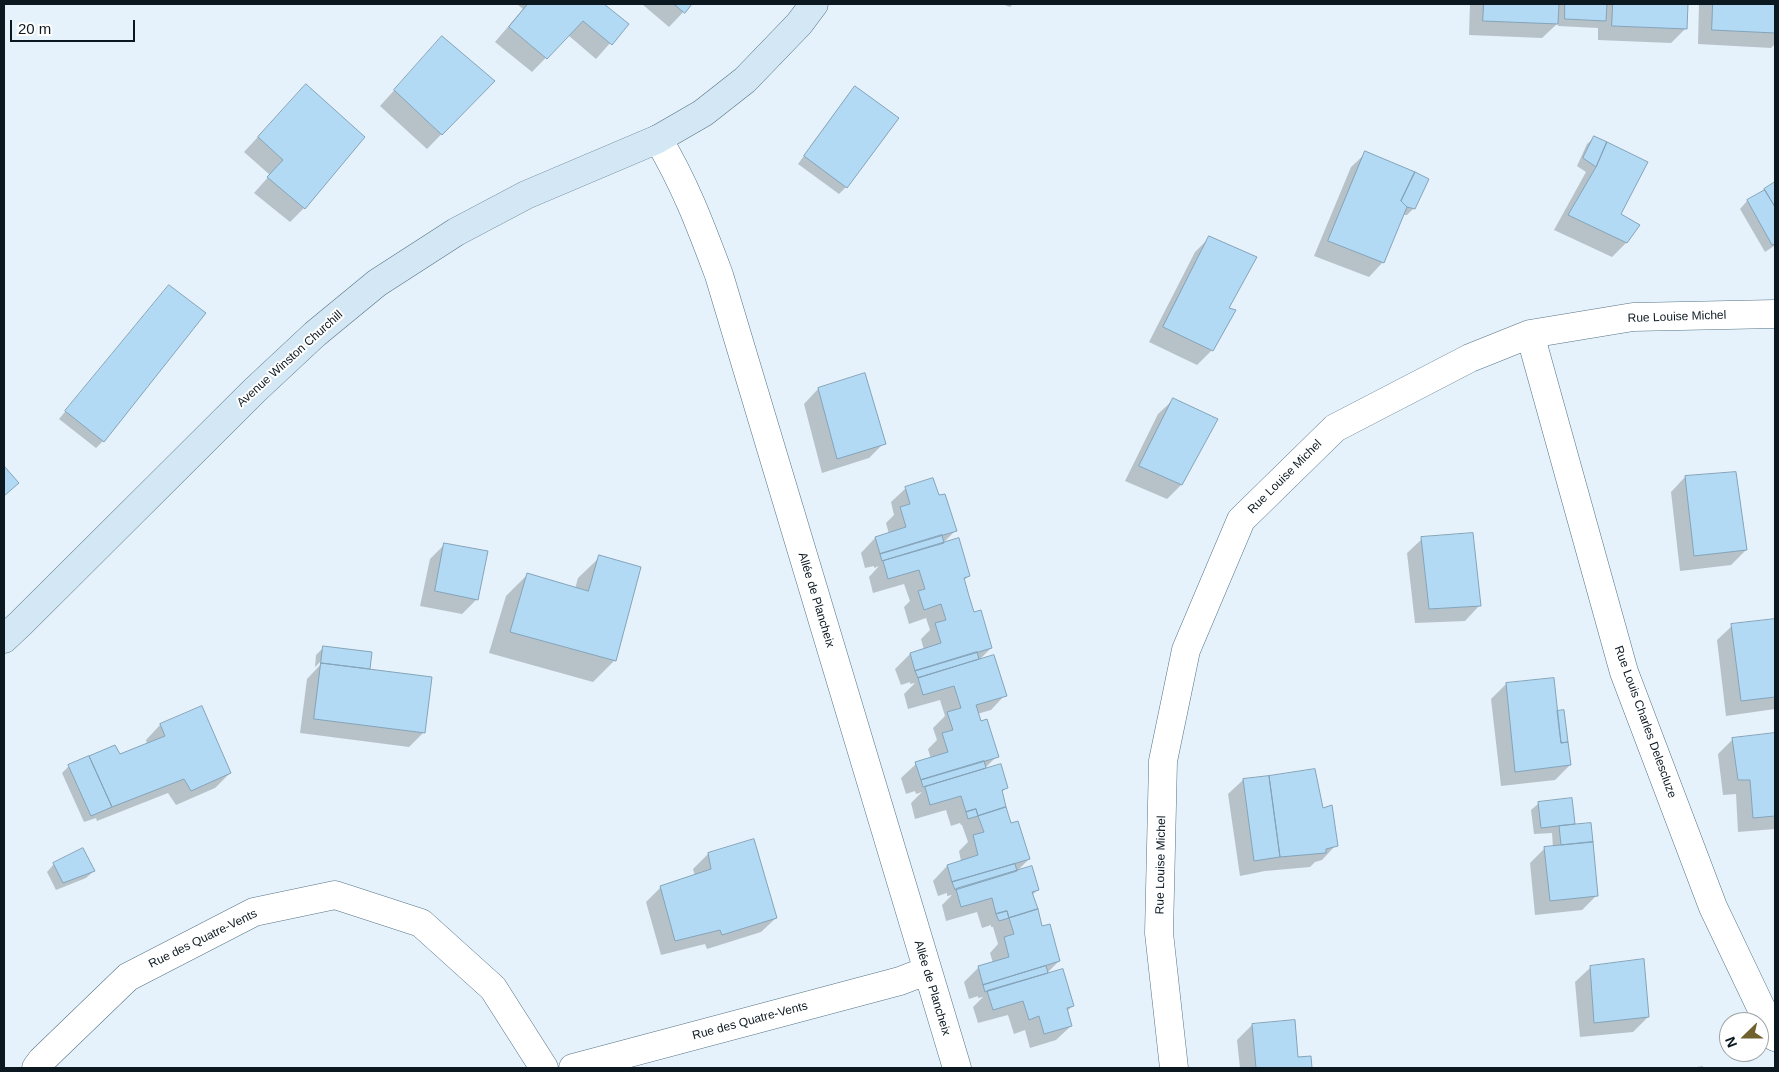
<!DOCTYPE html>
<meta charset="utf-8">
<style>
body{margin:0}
#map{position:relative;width:1779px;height:1072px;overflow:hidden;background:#e5f2fb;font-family:Arial,sans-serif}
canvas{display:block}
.frame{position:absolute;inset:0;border:5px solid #0c1820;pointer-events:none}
.north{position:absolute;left:1719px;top:1012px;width:50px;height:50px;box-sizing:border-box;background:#fff;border:1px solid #9ea3a6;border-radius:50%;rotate:248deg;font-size:14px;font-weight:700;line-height:20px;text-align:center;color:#0c1820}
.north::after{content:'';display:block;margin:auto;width:18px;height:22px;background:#71612e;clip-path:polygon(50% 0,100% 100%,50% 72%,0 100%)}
.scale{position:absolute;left:10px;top:20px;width:125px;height:22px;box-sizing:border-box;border:2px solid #0c1820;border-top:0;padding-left:6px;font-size:15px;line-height:18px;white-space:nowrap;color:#0c1820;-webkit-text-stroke:4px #fff;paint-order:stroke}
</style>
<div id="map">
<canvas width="1779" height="1072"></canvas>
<div class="frame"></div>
<div class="north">N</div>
<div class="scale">20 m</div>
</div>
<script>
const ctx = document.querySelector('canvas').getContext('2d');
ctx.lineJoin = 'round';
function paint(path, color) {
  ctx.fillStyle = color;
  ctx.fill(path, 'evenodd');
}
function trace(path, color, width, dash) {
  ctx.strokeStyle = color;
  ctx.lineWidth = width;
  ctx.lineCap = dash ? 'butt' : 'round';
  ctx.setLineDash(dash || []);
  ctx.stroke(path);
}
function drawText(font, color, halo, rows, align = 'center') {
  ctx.font = font + ' Arial,sans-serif';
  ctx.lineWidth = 4;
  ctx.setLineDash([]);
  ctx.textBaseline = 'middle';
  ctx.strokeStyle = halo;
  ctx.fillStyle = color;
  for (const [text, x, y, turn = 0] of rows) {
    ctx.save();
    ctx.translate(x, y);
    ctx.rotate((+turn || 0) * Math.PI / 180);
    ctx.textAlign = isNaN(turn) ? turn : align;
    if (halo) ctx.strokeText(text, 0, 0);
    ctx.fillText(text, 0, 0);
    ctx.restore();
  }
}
paint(new Path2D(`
 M517,4H602L627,24L596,59L568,35L532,72L495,42L523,9Z
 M642,4H691L669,27Z
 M1002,4H1013L1010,7Z
 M1470,4H1687L1686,28L1671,43L1598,40V28L1558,26V23L1542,38L1469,35Z
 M1699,4H1775V44L1771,48L1698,44Z
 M442,37L493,81L427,149L380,106Z
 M855,88L846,187L839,194L798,164L848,95Z
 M291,101L304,208L290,222L254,193L270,175L244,152Z
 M1595,137L1626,243L1612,257L1554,230L1586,172L1577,166L1587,144Z
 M1366,153L1414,208L1407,215H1402L1383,262L1369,277L1314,256L1351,167Z
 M1775,184V248L1774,246L1765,252L1740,209L1747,201Z
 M1210,237L1228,309L1212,350L1197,365L1149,342L1195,252Z
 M162,294L103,441L96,448L59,419Z
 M864,375L884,443L869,458L822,473L804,404L818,389Z
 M1173,400L1181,485L1167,499L1125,481L1158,414Z
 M1685,477L1746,550L1731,565L1680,571L1671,492Z
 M906,488L938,497L955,531L941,545L969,576L963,581L973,613L991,648L977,662L1005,695L991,710L977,714L997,756L983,770L1007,787L1001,793L1011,825L1029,859L1015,873L1038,890L1032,895L1042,928L1059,961L1045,975L1073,1006L1067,1011L1071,1026L1056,1040L1030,1048L1025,1030L1014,1034L1008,1015L978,1023L973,1007L983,997L978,998V996L969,999L964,982L979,967L993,963L990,953L998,944L993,927H991V925L982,928L977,912L946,921L942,905L952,895L947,896V893L938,896L933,881L947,866L961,861L959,851L968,842L962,825H961L960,823L951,826L946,810L915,819L911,803L922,792L916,794L915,791L906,794L901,778L916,764L931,759L928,749L937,740L933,728L945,716L940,700L908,709L904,694L915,683L910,684V682L901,685L895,669L910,654L924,650L921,639L930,630L926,618L909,624L904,607L910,601L904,584L873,593L869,577L879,566L874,568V566L865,568L861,553L875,538L889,534L886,523L894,515L891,502Z
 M1422,539L1479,606L1465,621L1415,623L1407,553Z
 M445,544L477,599L462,614L420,606L430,559Z
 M600,557L615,660L593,682L489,653L506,596L527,575L575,589L578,578Z
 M1775,621V709L1726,716L1717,640L1732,626Z
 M324,647L370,653L368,670L424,732L409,747L300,733L307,679L322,663V660L315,667L316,655Z
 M1506,684L1556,714L1570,765L1555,780L1501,786L1491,699Z
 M160,725L230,773L215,788L176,805L168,793L97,821L96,818L84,822L62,773L69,766L119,755L147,744L146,740Z
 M1775,735V829L1738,832L1736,794L1723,795L1718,754L1733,739Z
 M1243,780L1322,810L1336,845L1322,860L1315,862L1310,867L1265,871L1240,876L1228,794Z
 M1571,799L1573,826L1592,842L1597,895L1582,910L1535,915L1530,863L1545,848H1553L1552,833L1534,834L1531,810L1539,803Z
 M708,854L776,918L761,932L707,949L705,944L661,955L646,902L661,887L695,876L693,869Z
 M54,864L94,871L86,878L56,890L47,872Z
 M1590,968L1648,1017L1633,1032L1580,1037L1575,982Z
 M1294,1022L1297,1059L1310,1057L1311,1068H1240L1237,1040L1252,1025Z
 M1703,1066V1068H1690Z`), '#0003');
const building = new Path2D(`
 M528,4H604L629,24L612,45L583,21L547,59L509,27Z
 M674,4H692L685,13Z
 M1484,4H1559L1558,24L1483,21Z
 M1565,4H1607L1606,21L1565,19Z
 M1613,4H1688L1687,29L1612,26Z
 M1713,4H1775V33L1712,30Z
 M442,36L495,81L442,135L394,90Z
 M306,84L365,137L305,209L267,177L283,160L258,137Z
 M855,86L899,118L847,188L804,156Z
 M1594,136L1607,142L1596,167L1583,158Z
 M1607,142L1648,162L1621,214L1640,225L1627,243L1568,215L1596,167Z
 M1365,151L1415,172L1401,201L1407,207L1384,263L1328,241Z
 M1415,172L1429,179L1415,209L1407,207L1401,201Z
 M1775,182V207L1764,189Z
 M1765,190L1775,207V244L1772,245L1747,200Z
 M1209,236L1257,257L1229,308L1236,310L1213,351L1163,327Z
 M169,285L206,313L104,442L65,411Z
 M865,373L886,444L837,459L818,388Z
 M1173,398L1218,419L1182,485L1139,466Z
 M4,466L19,483L4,496Z
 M1736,472L1747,550L1694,556L1685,476Z
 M933,478L939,495L945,494L957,531L880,554L875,537L906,527L900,507L910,504L905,487Z
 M1473,533L1481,606L1429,609L1421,537Z
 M942,535L944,543L882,561L880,554Z
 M959,538L970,576L964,578L969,596L974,612L981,610L992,648L915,671L910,653L941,643L935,623L946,620L941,604L924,610L918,591L925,589L919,570L888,579L883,561Z
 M444,543L488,551L478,600L435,591Z
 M599,555L641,567L616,661L510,632L527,573L588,591Z
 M1775,619V697L1741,701L1731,624Z
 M323,646L372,652L370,669L321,663Z
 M977,652L979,659L918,678L915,671Z
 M994,655L1007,696L976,705L981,721L987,719L999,757L921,780L915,762L948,752L942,733L953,730L947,712L961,708L954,686L923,695L918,678Z
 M321,663L432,677L425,733L314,719Z
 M1554,678L1561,743L1568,742L1571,765L1515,772L1506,683Z
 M202,706L231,773L191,791L184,779L112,807L89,756L115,745L120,754L165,736L160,724Z
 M1564,710L1568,742L1561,743L1557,711Z
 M1775,733V816L1753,818L1750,780H1738L1732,738Z
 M89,756L112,807L91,816L68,765Z
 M984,761L986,768L923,787L921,780Z
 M1001,764L1008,788L1002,790L1006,807L978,816L976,809L966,812L961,796L930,805L925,787Z
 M1315,769L1323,808L1332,805L1338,846L1326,849V853L1280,857L1269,776Z
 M1269,776L1280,857L1254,861L1243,779Z
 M1572,798L1575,824L1541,828L1538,802Z
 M1006,807L1011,823L1018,821L1030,859L952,882L947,865L978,855L973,835L984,832L978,816Z
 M976,809L978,816L968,819L966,812Z
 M1591,823L1593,842L1561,845L1559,826Z
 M754,839L777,918L722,935L720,930L675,941L660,886L711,869L708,853Z
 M1593,842L1598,896L1550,901L1544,847Z
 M83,848L95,871L63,883L53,863Z
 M1015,864L1017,871L955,890L952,882Z
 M1032,866L1039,890L1032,892L1038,909L1009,918L1007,911L996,914L992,898L961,907L956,889Z
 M1038,909L1042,926L1050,924L1060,961L983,985L978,966L1009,957L1004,937L1014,934L1009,918Z
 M1007,911L1009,918L999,921L996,914Z
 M1644,959L1649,1017L1594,1023L1590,966Z
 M1046,966L1048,973L985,992L983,985Z
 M1063,969L1074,1006L1067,1008L1072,1026L1044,1034L1039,1016L1029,1020L1023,1001L993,1010L987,991Z
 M1295,1020L1298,1057L1311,1056L1312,1068H1256L1252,1024Z`);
paint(building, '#b2daf5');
trace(building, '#84a3b8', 1);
const minor = new Path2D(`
 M658,139C685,184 701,227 719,275L957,1068
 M1530,334L1624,672L1713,907L1775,1037
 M36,1068L42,1060L128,977L254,912L335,895L421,923L493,988L544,1068
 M573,1068L900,981L926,971
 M1174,1068L1159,933L1163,761L1186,650L1241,520L1335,428L1470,358L1530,334L1633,317L1775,314`);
const secondary = new Path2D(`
 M4,639L21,623L255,390L315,334L377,283L456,232L526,195L658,139L703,113L745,80L799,24L814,4`);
trace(minor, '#557387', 29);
trace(secondary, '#557387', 29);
trace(minor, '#fff', 28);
trace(secondary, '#d3e7f4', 28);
drawText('12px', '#0c1820', '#fff', [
 ["Rue Louise Michel",1677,317,-2],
 ["Avenue Winston Churchill",290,359,-42],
 ["Rue Louise Michel",1285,477,-45],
 ["Allée de Plancheix",816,600,73],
 ["Rue Louis Charles Delescluze",1645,722,70],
 ["Rue Louise Michel",1161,865,-89],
 ["Rue des Quatre-Vents",203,939,-26],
 ["Allée de Plancheix",932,988,73],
 ["Rue des Quatre-Vents",750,1021,-15]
]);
</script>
